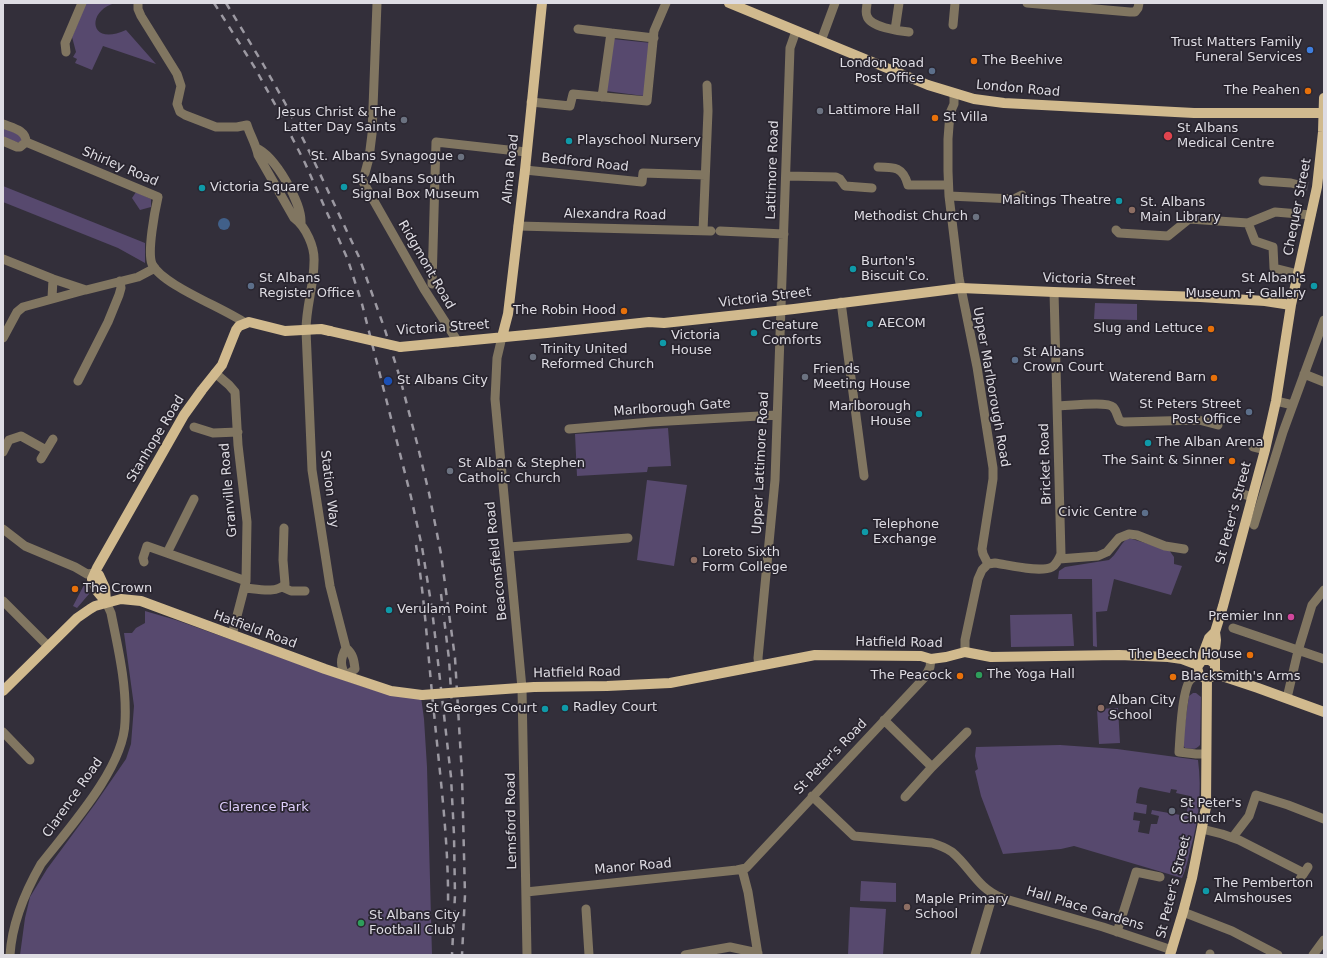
<!DOCTYPE html>
<style>
body{margin:0}
#map{position:relative;width:1327px;height:958px;overflow:hidden;background:#332f3a;font-family:"DejaVu Sans",sans-serif}
canvas{display:block}
.frame{position:absolute;inset:0;border:4px solid #dedce3;pointer-events:none}
</style>
<div id="map">
<canvas width="1327" height="958"></canvas>
<div class="frame"></div>
</div>
<script>
const ctx = document.querySelector('canvas').getContext('2d');
ctx.lineJoin = 'round';
function paint(path, color) {
  ctx.fillStyle = color;
  ctx.fill(path, 'evenodd');
}
function trace(path, color, width, dash) {
  ctx.strokeStyle = color;
  ctx.lineWidth = width;
  ctx.lineCap = dash ? 'butt' : 'round';
  ctx.setLineDash(dash || []);
  ctx.stroke(path);
}
function drawText(font, color, halo, rows, align = 'center') {
  ctx.font = font + ' "DejaVu Sans",sans-serif';
  ctx.lineWidth = 3.5;
  ctx.setLineDash([]);
  ctx.textBaseline = 'middle';
  ctx.strokeStyle = halo;
  ctx.fillStyle = color;
  for (const [text, x, y, turn = 0] of rows) {
    ctx.save();
    ctx.translate(x, y);
    ctx.rotate((+turn || 0) * Math.PI / 180);
    ctx.textAlign = isNaN(turn) ? turn : align;
    if (halo) ctx.strokeText(text, 0, 0);
    ctx.fillText(text, 0, 0);
    ctx.restore();
  }
}
paint(new Path2D(`
 M86,3H115C86,11 89,47 126,30L156,64L103,46L92,70L75,63L77,59L73,57L76,52L72,37Z
 M613,39L651,43L644,96L606,91Z
 M3,127L22,136L21,143L3,139Z
 M3,186L145,243V263L118,248L3,202Z
 M136,192L151,199V207L140,210L132,198Z
 M1095,303L1137,304V320L1094,319Z
 M668,428L671,466L648,467L647,472L577,476L575,434Z
 M647,480L687,485L674,566L637,560Z
 M1127,539H1132L1169,550L1174,557V564L1182,566L1171,595L1114,579L1107,611L1096,612L1097,647L1093,646L1092,579H1058L1059,571L1065,567L1109,560C1117,554 1120,544 1127,539Z
 M85,583L89,587V594L77,608L73,606Z
 M145,611L176,620L355,684C377,691 398,698 421,697L424,719L427,767L432,955H20L25,918L30,897L47,869L95,804L126,759L131,744L134,706L124,633H132L136,628L145,623Z
 M1072,614L1074,646L1011,647L1010,615Z
 M1193,693H1196L1201,697L1200,745C1196,750 1192,749 1185,748L1182,744L1189,696Z
 M1118,708L1120,743L1099,744L1097,709Z
 M1060,745L1117,749L1198,760C1202,791 1199,820 1190,851C1188,860 1186,869 1182,878L1074,846L1061,849L1003,854L981,796L975,771L978,769L975,756L976,747ZM1140,787L1170,793L1171,789L1177,790L1176,793L1190,796L1186,816L1152,810L1151,814L1159,816L1157,824H1151L1149,834L1138,832L1140,821L1133,820L1134,812L1146,814L1147,805L1136,803L1138,790Z
 M861,881L896,883V902L860,901Z
 M850,907L886,909L883,955H848Z`), '#57496e');
paint(new Path2D(`
 M218 224a6 6 0 1 1 12 0a6 6 0 1 1-12 0Z`), '#416089');
trace(new Path2D(`
 M1299,185L1312,187`), '#4d4953', 9, [9, 4.5]);
trace(new Path2D(`
 M138,3V9L141,16L177,74L181,86L177,104L180,112L185,115L216,127H237L247,125C250,135 256,144 258,155L294,218C306,227 315,247 314,262C314,285 306,307 306,330L312,470L330,586L346,648C353,654 354,660 355,669L346,676C340,666 340,659 346,648
 M867,3C867,7 865,12 867,16C870,27 898,31 909,32
 M1027,3L1130,12H1135L1138,8L1139,3
 M953,25L955,3
 M578,29L611,33
 M895,30L899,3
 M821,41L835,3
 M66,52L65,43L82,3
 M954,94V104L950,113L948,139V171L949,196L959,278L977,367L993,468V479L982,549L983,554L988,564
 M602,97L611,33L654,38
 M531,102L570,106L573,94L647,101L654,31L666,3
 M3,124C13,128 26,130 26,142
 M3,141L17,147H20L26,142
 M26,142L158,197C155,210 147,252 152,264C162,285 224,308 245,323
 M256,148C275,156 302,203 301,223
 M878,167C895,167 903,167 908,185H948
 M525,170L642,182L643,173L705,175
 M365,173L369,158L372,134L377,3
 M786,176L836,177L840,179L845,186L872,188
 M362,180L424,289L458,342
 M1263,181L1291,183L1299,185
 M949,196L1014,199L1022,195
 M1248,223L1255,241L1273,247L1274,268L1298,274
 M518,226L711,231
 M1116,230L1119,233L1168,236L1189,219L1248,223L1275,212L1311,215
 M703,231L708,111L707,85
 M720,231L784,234
 M3,259L53,279L86,290L138,277L155,268
 M432,284L436,142L526,152
 M52,298L53,279
 M841,302L864,476
 M502,337L497,358L495,399L522,688L527,955
 M3,338L17,312L23,307L85,290
 M215,373L229,385L235,392L238,445L247,522L246,581L232,635
 M1304,374L1324,382
 M78,381L108,322L119,295L121,288L120,281
 M1276,401L1293,405
 M1057,406C1067,406 1107,401 1113,407C1117,411 1117,417 1120,421L1124,422L1199,420L1218,425
 M194,427L213,433L238,432
 M569,429L651,422L777,415
 M1253,447L1265,450
 M3,452L9,440L21,436L46,450
 M41,459L53,439
 M1240,493L1252,497
 M1254,525L1283,432L1324,320
 M3,529L25,546L75,567L87,574L95,573
 M509,547L628,538
 M167,553L194,499
 M1059,559L1098,556L1107,552L1119,538L1129,534L1137,535L1165,546L1184,549
 M144,562L143,558L147,546L246,581
 M988,564L995,563C1009,565 1040,573 1052,567C1057,564 1059,559 1061,554L1054,292
 M282,587L291,591H305
 M245,588C257,589 277,594 285,584L283,560L284,528
 M3,601L48,646
 M1233,628L1324,659
 M965,652V640L978,579L982,570L988,564
 M759,666L758,658L775,480L790,48L796,31
 M1199,675C1197,676 1193,677 1191,679C1182,687 1180,738 1179,752L1196,754H1206
 M1287,698L1298,651L1312,605L1324,590
 M884,720L932,767
 M3,732L30,760
 M812,796L854,836L932,843C939,845 946,848 952,852C971,868 977,888 1002,898L1103,927L1172,950
 M905,797L932,767L967,732
 M1202,829L1222,834L1239,840L1304,873
 M1233,837L1249,816L1256,795L1288,805L1324,819
 M742,869L748,892L758,955
 M1300,879L1308,867
 M526,892L737,870L746,868L925,677L930,667L931,659
 M586,909L589,955
 M1183,912L1232,931L1278,955
 M1117,932L1136,872L1160,877
 M10,955C12,923 25,892 41,864C69,828 124,768 125,722C127,685 118,648 111,613L106,602
 M685,955L730,947L758,953
 M975,955L993,894
 M1210,955V954
 M1313,955L1324,940`), '#817661', 9);
trace(new Path2D(`
 M729,3L928,85L974,99L1004,103L1194,113H1324
 M502,337L508,314L525,170L542,3
 M400,347L547,333L649,322L664,323L794,309L961,288L1054,292L1200,297L1265,301L1291,305
 M95,573L99,575L105,588L106,602
 M106,602L97,591L92,579L97,568L184,415L202,390L222,365L236,330L239,326L249,322L285,331L321,329L330,331
 M1200,662L1209,638L1215,632L1223,606L1265,450L1276,401L1291,305L1317,187L1323,132L1324,98
 M1215,664L1210,660H1202L1197,667L1199,675C1205,680 1211,679 1215,673V649L1216,640L1215,632
 M1215,673L1222,676L1258,688L1324,712
 M3,691L77,618L90,609L95,606L121,599L141,601L325,669L391,691L422,695
 M462,692L534,687L607,686L670,683L815,655L921,656L931,659L946,657L965,652L991,657L1119,655L1168,657L1182,659L1198,665
 M1170,955L1183,912L1192,878L1206,807L1207,678`), '#d1ba8e', 10);
trace(new Path2D(`
 M214,3L255,68L277,108L305,163L348,260L362,304L411,497L422,547L432,609L451,777L454,835L455,895L452,955
 M226,3L263,64L285,103L313,159L359,257L385,330L400,378L417,443L429,493L441,554L455,658L462,775L465,895L462,955
 M416,545C425,600 428,657 434,713C440,776 449,844 448,907
 M441,594L449,659L452,707`), '#9c99a2', 2.5, [7, 7]);
trace(new Path2D(`
 M330,331L400,347
 M422,695L462,692`), '#d1ba8e', 10);
for (const [x, y, r, color] of [
 [1310,50,4,"#3f7fe0"],
 [974,61,4,"#e8710a"],
 [932,71,4,"#5c6f8a"],
 [1308,91,4,"#e8710a"],
 [820,111,4,"#6b7280"],
 [935,118,4,"#e8710a"],
 [404,120,4,"#6b7280"],
 [1168,136,5,"#e0444e"],
 [569,141,4,"#0f9aa8"],
 [461,157,4,"#6b7280"],
 [344,187,4,"#0f9aa8"],
 [202,188,4,"#0f9aa8"],
 [1119,201,4,"#0f9aa8"],
 [1132,210,4,"#8d6e63"],
 [976,217,4,"#6b7280"],
 [853,269,4,"#0f9aa8"],
 [251,286,4,"#5c6f8a"],
 [1314,286,4,"#0f9aa8"],
 [624,311,4,"#e8710a"],
 [870,324,4,"#0f9aa8"],
 [1211,329,4,"#e8710a"],
 [754,333,4,"#0f9aa8"],
 [663,343,4,"#0f9aa8"],
 [533,357,4,"#6b7280"],
 [1015,360,4,"#5c6f8a"],
 [805,377,4,"#6b7280"],
 [1214,378,4,"#e8710a"],
 [388,381,5,"#1a4fb4"],
 [1249,412,4,"#5c6f8a"],
 [919,414,4,"#0f9aa8"],
 [1148,443,4,"#0f9aa8"],
 [1232,461,4,"#e8710a"],
 [450,471,4,"#6b7280"],
 [1145,513,4,"#5c6f8a"],
 [865,532,4,"#0f9aa8"],
 [694,560,4,"#8d6e63"],
 [75,589,4,"#e8710a"],
 [389,610,4,"#0f9aa8"],
 [1291,617,4,"#d1479c"],
 [1250,655,4,"#e8710a"],
 [979,675,4,"#2e9e5b"],
 [960,676,4,"#e8710a"],
 [1173,677,4,"#e8710a"],
 [565,708,4,"#0f9aa8"],
 [1101,708,4,"#8d6e63"],
 [545,709,4,"#0f9aa8"],
 [1172,811,4,"#6b7280"],
 [1206,891,4,"#0f9aa8"],
 [907,907,4,"#8d6e63"],
 [361,923,4,"#2e9e5b"]
]) {
  const dot = new Path2D();
  dot.arc(x, y, r, 0, 2 * Math.PI);
  ctx.fillStyle = color;
  ctx.fill(dot);
  trace(dot, '#29252f', 1.5);
}
drawText('13px', '#dedce3', '#29252f', [
 ["Trust Matters Family",1302,43,"right"],
 ["Funeral Services",1302,58,"right"],
 ["The Beehive",982,61],
 ["London Road",924,64,"right"],
 ["Post Office",924,79,"right"],
 ["The Peahen",1300,91,"right"],
 ["Lattimore Hall",828,111],
 ["Jesus Christ & The",396,113,"right"],
 ["Latter Day Saints",396,128,"right"],
 ["St Villa",943,118],
 ["St Albans",1177,129],
 ["Medical Centre",1177,144],
 ["Playschool Nursery",577,141],
 ["St. Albans Synagogue",453,157,"right"],
 ["St Albans South",352,180],
 ["Signal Box Museum",352,195],
 ["Victoria Square",210,188],
 ["Maltings Theatre",1111,201,"right"],
 ["St. Albans",1140,203],
 ["Main Library",1140,218],
 ["Methodist Church",968,217,"right"],
 ["Burton's",861,262],
 ["Biscuit Co.",861,277],
 ["St Albans",259,279],
 ["Register Office",259,294],
 ["St Alban's",1306,279,"right"],
 ["Museum + Gallery",1306,294,"right"],
 ["The Robin Hood",616,311,"right"],
 ["AECOM",878,324],
 ["Creature",762,326],
 ["Comforts",762,341],
 ["Slug and Lettuce",1203,329,"right"],
 ["Victoria",671,336],
 ["House",671,351],
 ["Trinity United",541,350],
 ["Reformed Church",541,365],
 ["St Albans",1023,353],
 ["Crown Court",1023,368],
 ["Friends",813,370],
 ["Meeting House",813,385],
 ["Waterend Barn",1206,378,"right"],
 ["St Albans City",397,381],
 ["St Peters Street",1241,405,"right"],
 ["Post Office",1241,420,"right"],
 ["Marlborough",911,407,"right"],
 ["House",911,422,"right"],
 ["The Alban Arena",1156,443],
 ["The Saint & Sinner",1224,461,"right"],
 ["St Alban & Stephen",458,464],
 ["Catholic Church",458,479],
 ["Civic Centre",1137,513,"right"],
 ["Telephone",873,525],
 ["Exchange",873,540],
 ["Loreto Sixth",702,553],
 ["Form College",702,568],
 ["The Crown",83,589],
 ["Verulam Point",397,610],
 ["Premier Inn",1283,617,"right"],
 ["The Beech House",1242,655,"right"],
 ["The Yoga Hall",987,675],
 ["The Peacock",952,676,"right"],
 ["Blacksmith's Arms",1181,677],
 ["Alban City",1109,701],
 ["School",1109,716],
 ["Radley Court",573,708],
 ["St Georges Court",537,709,"right"],
 ["St Peter's",1180,804],
 ["Church",1180,819],
 ["The Pemberton",1214,884],
 ["Almshouses",1214,899],
 ["Maple Primary",915,900],
 ["School",915,915],
 ["St Albans City",369,916],
 ["Football Club",369,931]
], 'left');
drawText('13px', '#dedce3', '#29252f', [
 ["London Road",1018,89,5],
 ["Bedford Road",585,163,6],
 ["Shirley Road",120,167,23],
 ["Alma Road",511,169,-84],
 ["Lattimore Road",773,170,-88],
 ["Chequer Street",1298,207,-79],
 ["Alexandra Road",615,215,1],
 ["Ridgmont Road",426,265,60],
 ["Victoria Street",1089,280,2],
 ["Victoria Street",765,298,-7],
 ["Victoria Street",443,328,-4],
 ["Upper Marlborough Road",991,387,80],
 ["Marlborough Gate",672,408,-4],
 ["Stanhope Road",156,439,-59],
 ["Upper Lattimore Road",761,463,-87],
 ["Bricket Road",1046,464,-92],
 ["Station Way",329,489,83],
 ["Granville Road",229,490,-95],
 ["St Peter's Street",1234,513,-75],
 ["Beaconsfield Road",497,561,-96],
 ["Hatfield Road",255,630,20],
 ["Hatfield Road",899,643,1],
 ["Hatfield Road",577,673,-1],
 ["St Peter's Road",831,757,-46],
 ["Clarence Road",73,798,-55],
 ["Lemsford Road",512,821,-91],
 ["Manor Road",633,867,-5],
 ["St Peter's Street",1174,887,-76],
 ["Hall Place Gardens",1085,909,17]
]);
drawText('13px', '#dfcffc', '#29252f', [
 ["Clarence Park",264,808]
]);
</script>
